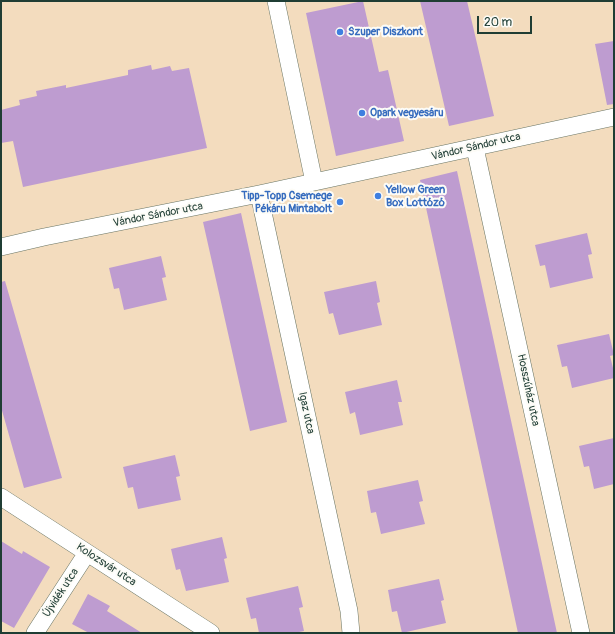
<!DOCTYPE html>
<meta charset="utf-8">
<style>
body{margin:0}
#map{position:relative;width:615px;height:634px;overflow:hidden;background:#f3dcbe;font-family:Pangolin,sans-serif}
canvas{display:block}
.frame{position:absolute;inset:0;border:2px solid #1f3d34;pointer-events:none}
.scale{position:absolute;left:477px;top:16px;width:55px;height:18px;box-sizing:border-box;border:2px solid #1f3d34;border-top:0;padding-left:5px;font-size:12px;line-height:14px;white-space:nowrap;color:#1f3d34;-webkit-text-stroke:3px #fdfcf7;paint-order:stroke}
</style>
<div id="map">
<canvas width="615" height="634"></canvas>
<div class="frame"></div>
<div class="scale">20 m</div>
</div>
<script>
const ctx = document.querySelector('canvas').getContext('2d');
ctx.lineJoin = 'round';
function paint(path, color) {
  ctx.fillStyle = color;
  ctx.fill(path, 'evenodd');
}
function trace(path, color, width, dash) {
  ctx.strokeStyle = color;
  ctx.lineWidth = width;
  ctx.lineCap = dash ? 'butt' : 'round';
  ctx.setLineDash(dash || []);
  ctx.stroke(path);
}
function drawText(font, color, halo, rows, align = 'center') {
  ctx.font = font + ' Pangolin,sans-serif';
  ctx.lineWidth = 4;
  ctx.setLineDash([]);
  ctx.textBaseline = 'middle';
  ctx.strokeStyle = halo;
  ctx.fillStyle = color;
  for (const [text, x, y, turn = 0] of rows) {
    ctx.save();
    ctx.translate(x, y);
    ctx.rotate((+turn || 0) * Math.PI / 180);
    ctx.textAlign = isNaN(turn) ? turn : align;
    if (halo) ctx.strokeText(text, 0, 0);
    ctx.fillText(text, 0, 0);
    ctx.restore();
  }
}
paint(new Path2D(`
 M363,1L379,72L388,70L404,141L336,156L306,13Z
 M420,1H467L494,116L449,126Z
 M614,41V104L607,105L595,44Z
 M151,65L152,70L170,66L172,71L189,68L207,148L23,187L13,141L1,143V110L20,105L19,100L37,96L36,91L66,85V88L128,75V70Z
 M457,171L557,633H518L420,180Z
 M241,213L287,422L250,431L203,222Z
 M587,233L592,254L588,255L593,278L550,288L545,265L540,266L535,245Z
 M161,256L166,277L162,278L167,300L124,310L119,288L114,289L109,268Z
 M5,281L62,478L24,488L1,407V282Z
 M376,281L380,302L377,303L382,325L339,335L333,313L329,314L324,292Z
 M609,334L614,355L610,356L614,372V378L572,388L567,366L562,367L557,345Z
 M397,380L402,402H398L403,425L360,435L355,412L350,414L345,392Z
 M614,438V484L594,489L589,466L584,467L579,446Z
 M175,455L180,476L176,477L181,500L138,509L133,487L128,488L123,467Z
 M418,480L423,501L419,502L425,524L381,534L376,512L371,513L367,491Z
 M222,537L227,558L224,559L229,582L186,591L180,569L176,570L171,549Z
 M1,541L22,554L23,551L50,567L14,628L1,621Z
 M439,579L444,600L441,601L446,623L402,633L397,611L392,612L388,590Z
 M298,586L303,607L299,608L304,631L294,633H259L256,618L251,619L246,598Z
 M88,594L110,606L107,611L142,633H89L72,624Z`), '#be9cd0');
const minor = new Path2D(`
 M276,1L314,182
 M475,148L581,633
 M259,194L349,611L351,633
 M1,247L44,237L259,194L614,117
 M1,497L211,633
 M35,633L87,553`);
trace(minor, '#697564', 18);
trace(minor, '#fff', 17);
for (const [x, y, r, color] of [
 [340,32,4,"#3f7fe0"],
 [362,113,4,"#3f7fe0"],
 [378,196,4,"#3f7fe0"],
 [340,202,4,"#3f7fe0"]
]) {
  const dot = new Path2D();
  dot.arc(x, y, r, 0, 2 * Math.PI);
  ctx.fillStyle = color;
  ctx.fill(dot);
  trace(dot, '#fdfcf7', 1.5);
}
drawText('bold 11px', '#366cbe', '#fdfcf7', [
 ["Szuper Diszkont",348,32],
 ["Opark vegyesáru",370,113],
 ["Yellow Green",386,190],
 ["Box Lottózó",386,203],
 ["Tipp-Topp Csemege",332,196,"right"],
 ["Pékáru Mintabolt",332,209,"right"]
], 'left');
drawText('11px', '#1f3d34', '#fdfcf7', [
 ["Vándor Sándor utca",476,147,-13],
 ["Vándor Sándor utca",158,215,-11],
 ["Hosszúház utca",528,390,78],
 ["Igaz utca",306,413,78],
 ["Kolozsvár utca",106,565,33],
 ["Újvidék utca",61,593,-57]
]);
</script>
